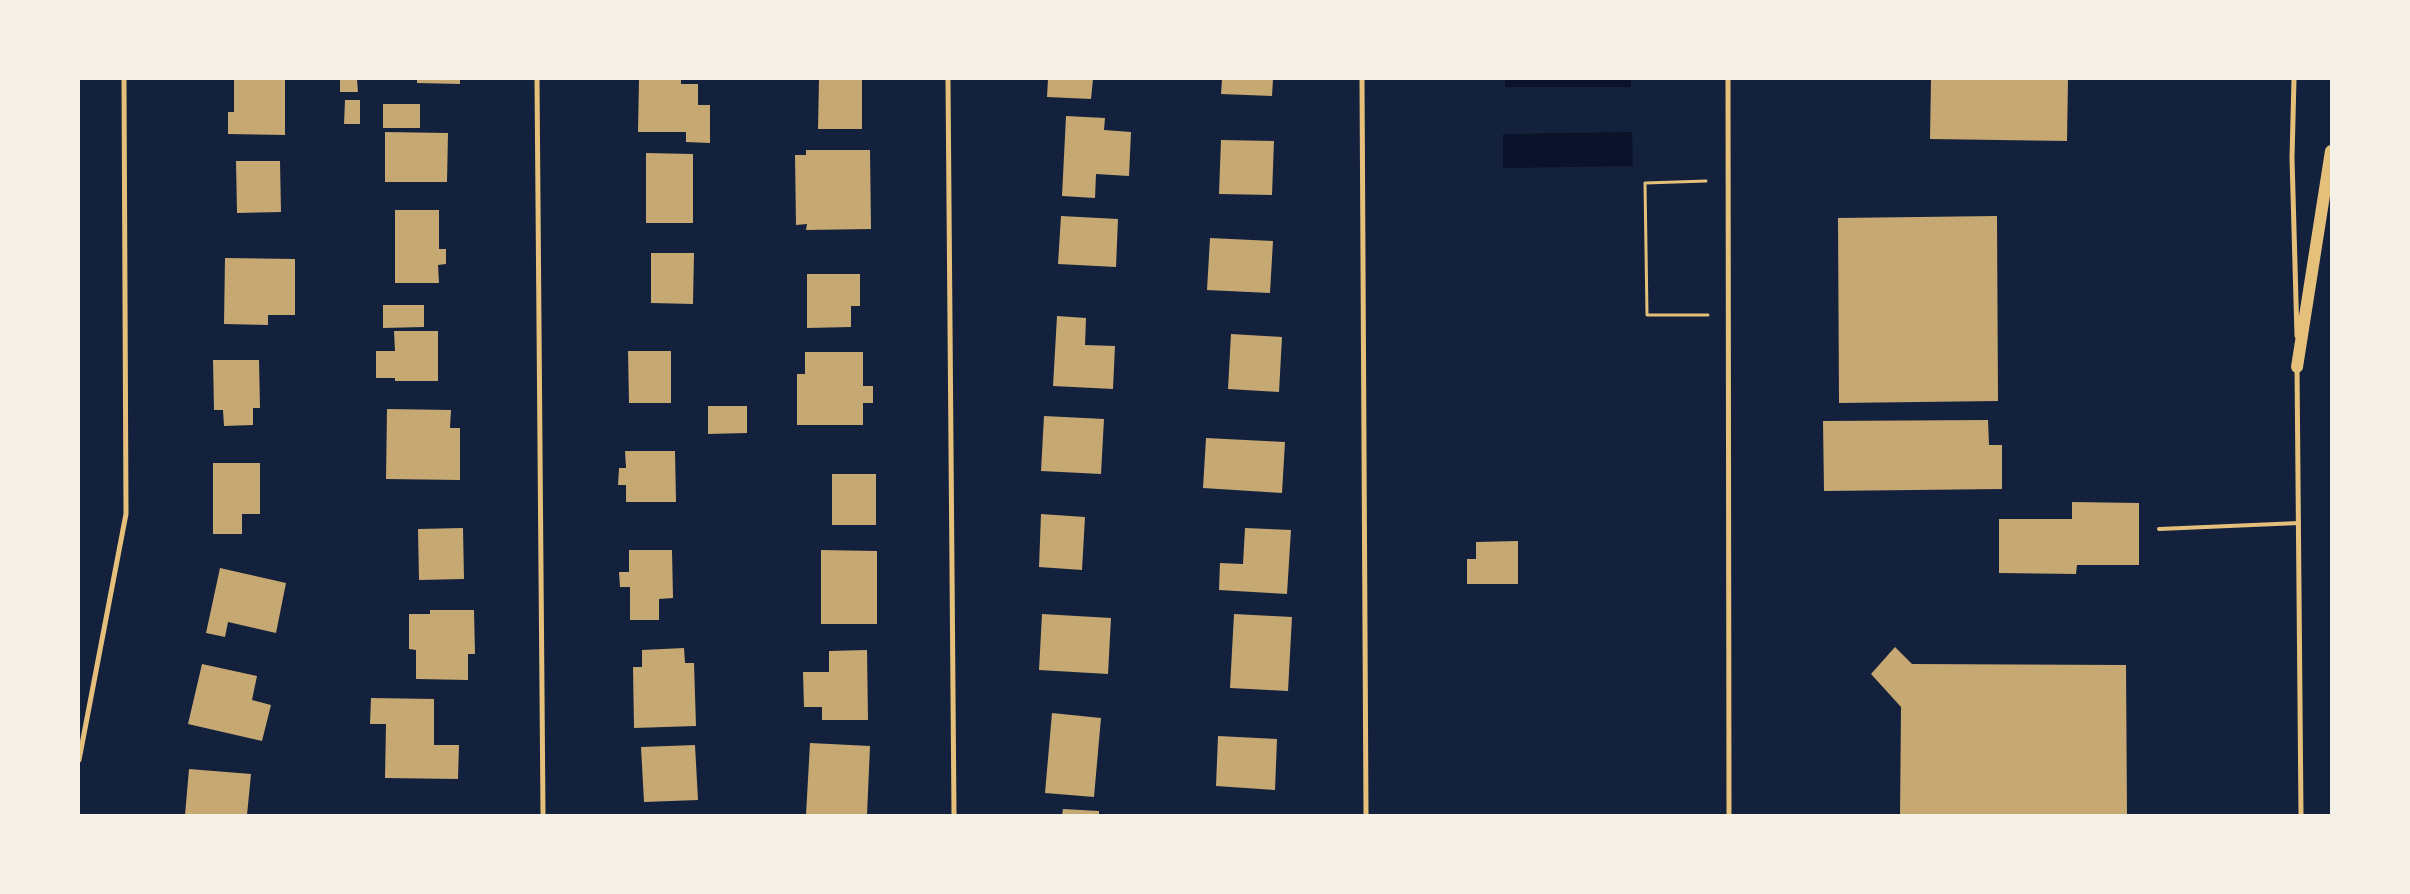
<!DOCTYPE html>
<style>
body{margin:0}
#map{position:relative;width:2410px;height:894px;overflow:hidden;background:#14213d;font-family:"DejaVu Sans",sans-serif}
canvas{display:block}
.frame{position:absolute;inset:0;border:80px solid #f6f1e7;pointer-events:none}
</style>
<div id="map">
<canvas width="2410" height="894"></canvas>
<div class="frame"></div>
</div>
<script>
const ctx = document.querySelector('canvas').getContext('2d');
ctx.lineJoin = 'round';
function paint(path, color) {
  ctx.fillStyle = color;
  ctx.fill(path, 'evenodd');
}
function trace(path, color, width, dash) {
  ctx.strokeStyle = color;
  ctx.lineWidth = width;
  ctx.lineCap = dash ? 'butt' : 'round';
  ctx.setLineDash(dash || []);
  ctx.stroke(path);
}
paint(new Path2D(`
 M1505,79H1631V87H1505Z
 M1632,132L1633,166L1503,168V134Z`), '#0b132b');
paint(new Path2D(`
 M234,79H285V135L228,134V112H234Z
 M340,79H357L358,92H340Z
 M417,79H460V84L417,83Z
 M639,79H681V84H698V105H710V143L686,142V132H638Z
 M819,79H862V129H818Z
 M1048,79H1093L1091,99L1047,97Z
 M1222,79H1273L1272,96L1221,94Z
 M1931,79H2068L2067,141L1930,139Z
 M345,100H360V124H344Z
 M383,104H420V128H383Z
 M1066,116L1105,118L1104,130L1131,132L1129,176L1096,174L1095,198L1062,196Z
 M385,132L448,133L447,182H385Z
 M1221,140L1274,141L1272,195L1219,194Z
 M806,150H870L871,229L806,230L807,224L796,225L795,155H806Z
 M646,153L693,154V223H646Z
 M236,161H280L281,212L237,213Z
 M395,210H439V249H446V264L438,265L439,283H395Z
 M1061,216L1118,219L1116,267L1058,264Z
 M1997,216L1998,401L1839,403L1838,218Z
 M1210,238L1273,241L1270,293L1207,290Z
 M651,253H694L693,304L651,303Z
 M225,258L295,259V315H268V325L224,324Z
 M807,274H860V306H851V327L807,328Z
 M383,305H424V327L383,328Z
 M1057,316L1086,318L1085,345L1115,346L1113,389L1053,386Z
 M394,331H438V381H395V378H376V351H395Z
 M1231,334L1282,337L1279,392L1228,389Z
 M628,351H671V403H629Z
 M805,352H863V386H873V403H863V425H797V374H805Z
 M213,360H259L260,408H253V425L224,426L223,410H214Z
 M708,406H747V433L708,434Z
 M387,409L451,410L450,428H460V480L386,479Z
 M1044,416L1104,419L1101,474L1041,471Z
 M1988,420L1989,445H2002V489L1824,491L1823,421Z
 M1206,438L1285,442L1282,493L1203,488Z
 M625,451H675L676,502H626V485H618L619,468H626Z
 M213,463H260V514H242V534H213Z
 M832,474H876V525H832Z
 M2072,502L2139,503V565H2077L2076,574L1999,573V519H2072Z
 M1041,514L1085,517L1082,570L1039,567Z
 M463,528L464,579L419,580L418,529Z
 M1245,528L1291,530L1287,594L1219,590L1220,563L1243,564Z
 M1518,541V584H1467V559H1476V542Z
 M629,550H672L673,598L659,599V620H630V587H620L619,572H629Z
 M821,550L877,551V624H821Z
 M220,568L286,583L276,633L228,622L225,637L206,633Z
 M430,610H474L475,654H468V680L416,679V650L409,649V614H430Z
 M1042,614L1111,618L1108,674L1039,670Z
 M1234,614L1292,617L1288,691L1230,688Z
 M1895,647L1912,664L2126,665L2127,815H1900L1901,707L1871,674Z
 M684,648L685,663H694L696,726L634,728L633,667H642V650Z
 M867,650L868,720H822V707H804L803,672H829V651Z
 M202,664L257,676L252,700L271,705L262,741L188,724Z
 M371,698L434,699V745H459L458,779L385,778L386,724H370Z
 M1052,713L1101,718L1094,797L1045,793Z
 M1218,736L1277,739L1275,790L1216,786Z
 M810,743L870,746L867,815H806Z
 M695,745L698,800L644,802L641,747Z
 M189,769L251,774L247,815H185Z
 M1063,809L1099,811V815H1062Z`), '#c6a872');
trace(new Path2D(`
 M1706,181L1645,183L1647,315H1708`), '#e5c07b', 3);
trace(new Path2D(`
 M2159,529L2299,523`), '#e5c07b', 4);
trace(new Path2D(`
 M537,79L543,815
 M948,79L954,815
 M1362,79L1366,815
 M1728,79L1729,815
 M2294,79L2292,158L2297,336
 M2297,367L2301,815
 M79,760L126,514L124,79`), '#e5c07b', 5);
trace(new Path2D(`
 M2297,367L2331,151`), '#e5c07b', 12);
</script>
